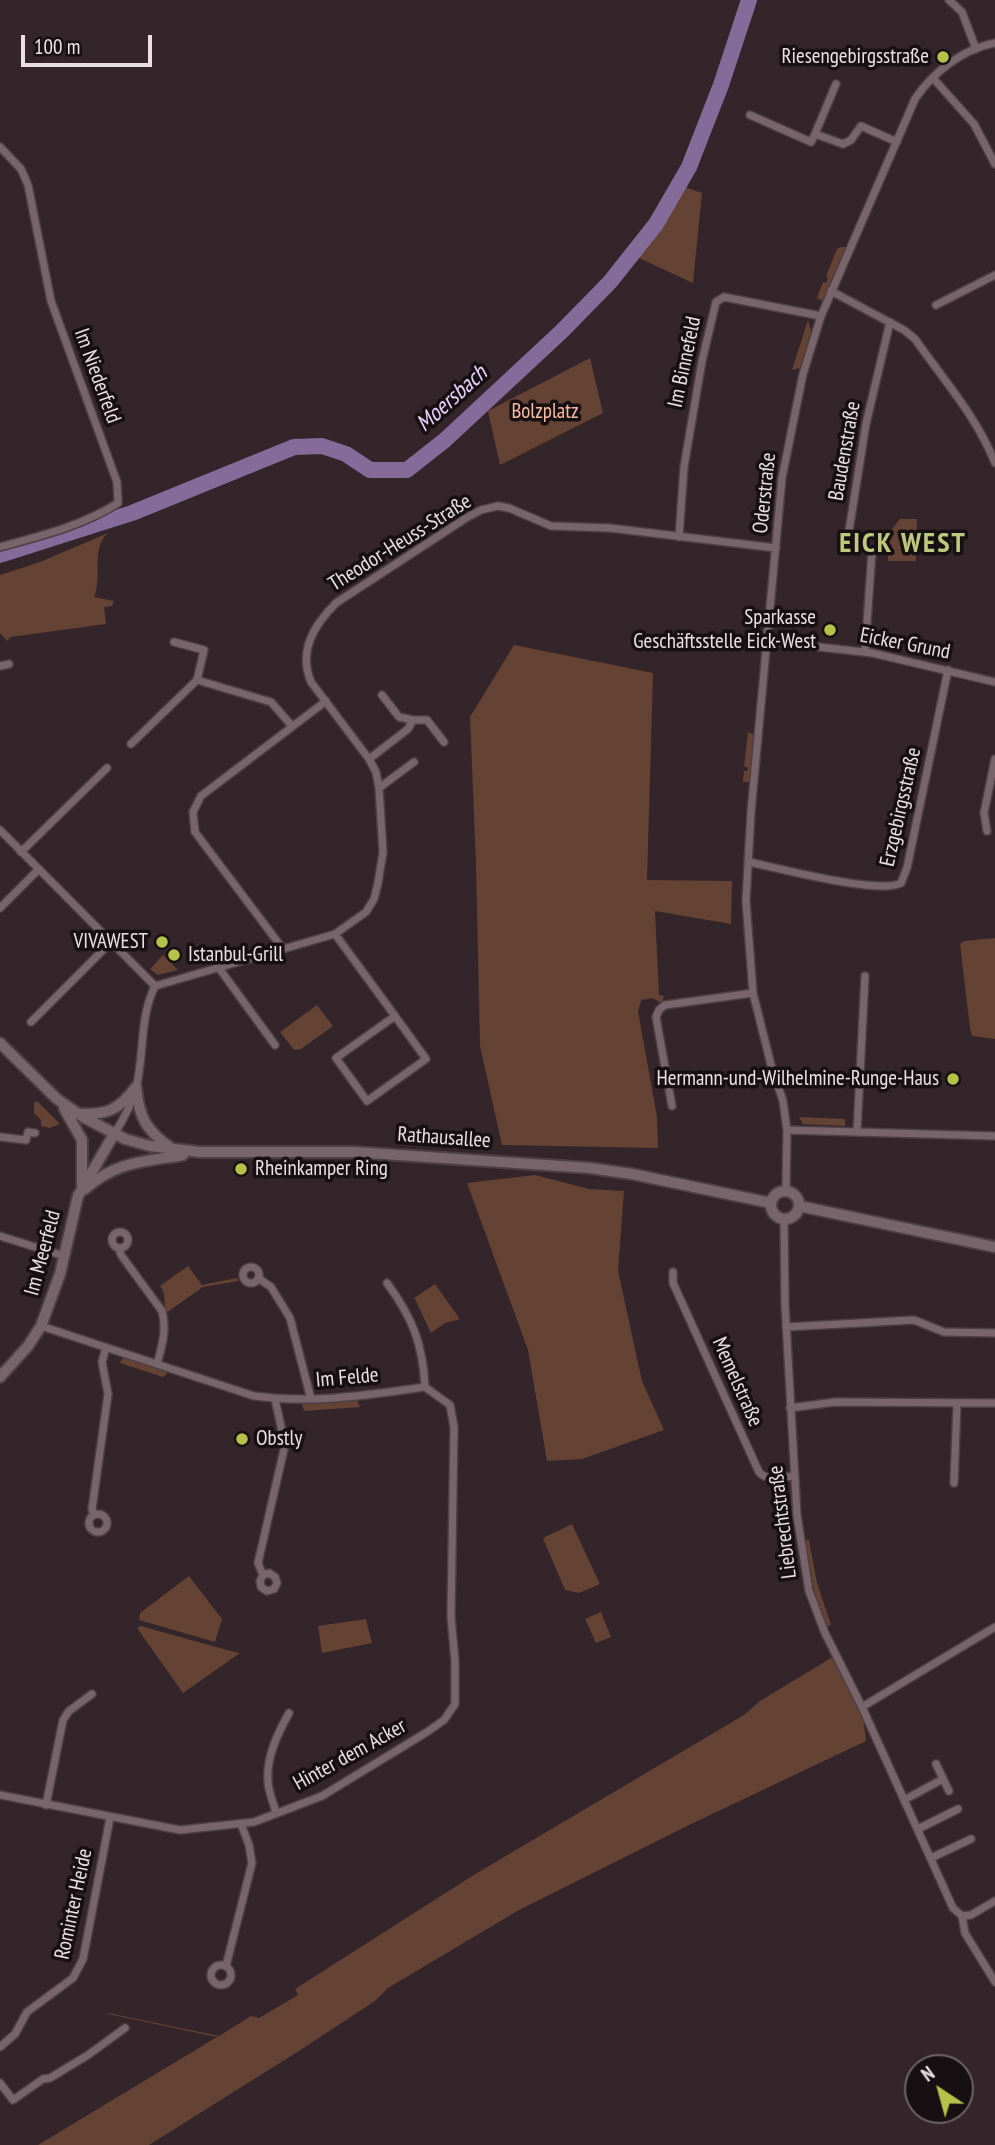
<!DOCTYPE html>
<meta charset="utf-8">
<style>
body{margin:0}
#map{position:relative;width:995px;height:2145px;overflow:hidden;background:#34252a;font-family:"PT Sans Narrow",sans-serif}
canvas{display:block}
.north{position:absolute;left:904px;top:2054px;width:70px;height:70px;box-sizing:border-box;background:#171013;border:2px solid #6b6366;border-radius:50%;rotate:324deg;font-size:19px;font-weight:700;line-height:28px;text-align:center;color:#eadfe3}
.north::after{content:'';display:block;margin:auto;width:24px;height:32px;background:#b4c24a;clip-path:polygon(50% 0,100% 100%,50% 72%,0 100%)}
.scale{position:absolute;left:21px;top:35px;width:131px;height:32px;box-sizing:border-box;border:4px solid #eadfe3;border-top:0;padding-left:9px;font-size:21px;line-height:24px;white-space:nowrap;color:#eadfe3;-webkit-text-stroke:5px #171013;paint-order:stroke}
</style>
<div id="map">
<canvas width="995" height="2145"></canvas>
<div class="north">N</div>
<div class="scale">100 m</div>
</div>
<script>
const ctx = document.querySelector('canvas').getContext('2d');
ctx.lineJoin = 'round';
function paint(path, color) {
  ctx.fillStyle = color;
  ctx.fill(path, 'evenodd');
}
function trace(path, color, width, dash) {
  ctx.strokeStyle = color;
  ctx.lineWidth = width;
  ctx.lineCap = dash ? 'butt' : 'round';
  ctx.setLineDash(dash || []);
  ctx.stroke(path);
}
function drawText(font, color, halo, rows, align = 'center') {
  ctx.font = font + ' "PT Sans Narrow",sans-serif';
  ctx.lineWidth = 7;
  ctx.setLineDash([]);
  ctx.textBaseline = 'middle';
  ctx.strokeStyle = halo;
  ctx.fillStyle = color;
  for (const [text, x, y, turn = 0] of rows) {
    ctx.save();
    ctx.translate(x, y);
    ctx.rotate((+turn || 0) * Math.PI / 180);
    ctx.textAlign = isNaN(turn) ? turn : align;
    if (halo) ctx.strokeText(text, 0, 0);
    ctx.fillText(text, 0, 0);
    ctx.restore();
  }
}
paint(new Path2D(`
 M679,185L702,193L693,283L628,253Z
 M841,247H847L823,301L817,298L823,282L826,283L828,278L826,276L837,249Z
 M808,320L811,331L800,368L792,370Z
 M590,358L603,413L500,465L488,411Z
 M900,519H917L916,561H888V534Z
 M108,533C90,549 103,577 94,597L114,601L112,606L104,607L106,624L11,637L7,641L0,633V575L40,562Z
 M514,645L653,673L647,880L732,881L731,924L655,911L659,995L664,996L662,1003L652,998L643,1000L642,998L638,1011L657,1117L658,1148L502,1145L480,1046L476,864L470,717Z
 M748,732L755,735L751,779L748,782H743L744,771H747L748,768L744,766Z
 M995,938V1039L972,1036L970,1028L960,944L964,941Z
 M163,955L178,970L158,975L150,969Z
 M317,1005L333,1026L301,1049L294,1050L280,1032Z
 M37,1101L60,1124L50,1128L41,1126V1120L34,1113V1103Z
 M799,1117L845,1119V1126L803,1124Z
 M535,1175L589,1189L624,1191L618,1271L642,1381L664,1430L582,1459L547,1461L528,1350L467,1183Z
 M392,1265L414,1298L435,1284L460,1319L445,1323L431,1333L415,1299Z
 M188,1266L202,1285L237,1278L238,1281L203,1287L166,1313C163,1303 167,1295 160,1286Z
 M123,1357L166,1371L167,1374L163,1377L120,1363Z
 M357,1401L360,1407L304,1411L302,1404Z
 M572,1524L600,1584L579,1593L565,1590L543,1538Z
 M804,1540H809L817,1583L831,1625L826,1627L815,1594Z
 M189,1576L222,1619L215,1642L139,1620L140,1613Z
 M601,1612L611,1637L596,1643L585,1619Z
 M366,1619L372,1643L322,1653L318,1626Z
 M141,1626L227,1650L240,1653L183,1693L137,1628Z
 M836,1655L862,1707L866,1741L689,1825L519,1910L388,1988L375,2001L299,2051L149,2145H38L217,2037L108,2014L105,2016L108,2013L219,2036L251,2016L259,2018L298,1995L295,1989L472,1876L744,1715L760,1701Z`), '#644234');
trace(new Path2D(`
 M0,555L132,513L294,447L322,446L346,454L370,470H407L445,440L562,331L610,282L656,224L689,167L721,85L749,0`), '#846b99', 16);
const street = new Path2D(`
 M949,0L962,12L976,49
 M933,78L974,124L995,164
 M750,115L811,142L815,134L843,144L851,140L861,126L897,142
 M815,134L836,84
 M0,147L21,169L28,185L51,301L117,482L118,503C82,526 40,536 0,547
 M831,291L904,330L915,339C943,379 977,417 995,463
 M936,305L995,275
 M679,537L684,467L702,361L716,302L724,297L821,316
 M766,641L872,653L995,682
 M174,642L204,650L197,680
 M865,652L872,551L847,543L866,424L890,322
 M0,666L9,664
 M382,695L399,717L413,720
 M131,744L197,680L271,702L292,726
 M369,759L408,729L413,720H427L444,742
 M379,788L414,762
 M0,830L155,986
 M987,831L984,813L995,759
 M21,852L107,768
 M749,862C777,868 880,895 901,883L907,868L948,670
 M0,908L39,869
 M335,934L395,1016L336,1058L367,1101L426,1059L395,1016
 M283,949L195,832L193,812L201,796L326,701
 M219,968L275,1045
 M31,1022L111,942
 M672,1106L656,1017L659,1010L665,1005L753,993
 M787,1130L995,1136
 M857,1131L865,976
 M114,1134C125,1118 132,1103 137,1084C144,1051 140,1016 155,986L335,934L366,912L374,899L378,883L383,852L379,788L376,772L369,759L311,682C298,651 314,625 336,603L466,518L481,510L498,506L509,508L551,526L610,528L776,548
 M0,1137L26,1140L28,1132L35,1133
 M786,1191L787,1130L783,1101L771,1065L753,993L746,901L751,812L782,478L803,374L821,316L915,99C933,72 963,49 995,43
 M784,1220L785,1304L797,1515L809,1591L825,1633L862,1707L953,1908L962,1916L965,1933L995,1982
 M112 1240a8 8 0 1 1 16 0a8 8 0 1 1-16 0Z
 M0,1236L64,1256
 M119,1248L121,1255L162,1311C167,1330 162,1346 157,1364
 M243 1275a8 8 0 1 1 16 0a8 8 0 1 1-16 0Z
 M673,1272V1283L759,1472C767,1482 783,1477 794,1476
 M258,1278L271,1287L290,1318L311,1399
 M387,1283C412,1317 423,1344 425,1387
 M786,1327L914,1320L944,1332L995,1333
 M790,1408L835,1402L995,1403
 M954,1483L957,1404
 M89 1523a9 9 0 1 1 18 0a9 9 0 1 1-18 0Z
 M94,1515L92,1509L108,1394L102,1362L106,1348
 M263,1575L269,1573L275,1577L277,1583L274,1589L267,1591L261,1587L260,1581L263,1575L258,1563L285,1445L275,1399
 M862,1707L995,1627
 M936,1764L949,1791
 M0,1795L180,1830L254,1822L322,1796L427,1732L444,1720L455,1704V1661L451,1617L454,1427L450,1405L425,1387C368,1395 312,1404 254,1396L41,1326
 M904,1800L943,1779
 M46,1805L63,1720L69,1711L92,1694
 M276,1813C274,1803 268,1792 268,1781C266,1757 278,1733 289,1713
 M918,1829L958,1809
 M931,1858L971,1839
 M962,1916L971,1915L995,1901
 M211 1975a10 10 0 1 1 20 0a10 10 0 1 1-20 0Z
 M226,1966L252,1863L249,1845L241,1824
 M0,2047L15,2034L27,2012L73,1978L83,1959L110,1818
 M0,2083L13,2100L43,2079L50,2078L88,2055L125,2028`);
const secondary = new Path2D(`
 M0,1043L57,1099L83,1117L125,1139L150,1146L200,1152H354L590,1168L632,1174L771,1203
 M136,1087C139,1118 146,1130 171,1148
 M64,1108L82,1140V1184
 M79,1114C107,1115 119,1110 136,1087
 M85,1189C117,1161 143,1162 183,1155
 M771 1205a14 14 0 1 1 28 0a14 14 0 1 1-28 0Z
 M799,1206L995,1247
 M0,1377L28,1346L41,1326L60,1274L78,1196L114,1134`);
trace(street, '#4d4045', 10);
trace(secondary, '#4d4045', 14);
trace(street, '#78656b', 7);
trace(secondary, '#78656b', 10);
for (const [x, y, r, color] of [
 [943,57,7,"#b4c24a"],
 [830,630,7,"#b4c24a"],
 [162,942,7,"#b4c24a"],
 [174,955,7,"#b4c24a"],
 [953,1079,7,"#b4c24a"],
 [241,1169,7,"#b4c24a"],
 [242,1439,7,"#b4c24a"]
]) {
  const dot = new Path2D();
  dot.arc(x, y, r, 0, 2 * Math.PI);
  ctx.fillStyle = color;
  ctx.fill(dot);
  trace(dot, '#171013', 2.5);
}
drawText('21px', '#eadfe3', '#171013', [
 ["Riesengebirgsstraße",929,57],
 ["Sparkasse",816,618],
 ["Geschäftsstelle Eick-West",816,642],
 ["VIVAWEST",148,942],
 ["Istanbul-Grill",188,955,"left"],
 ["Hermann-und-Wilhelmine-Runge-Haus",939,1079],
 ["Rheinkamper Ring",255,1169,"left"],
 ["Obstly",256,1439,"left"]
], 'right');
drawText('21px', '#eadfe3', '#171013', [
 ["Im Binnefeld",685,362,-78],
 ["Im Niederfeld",97,376,70],
 ["Baudenstraße",845,451,-80],
 ["Oderstraße",765,493,-84],
 ["Theodor-Heuss-Straße",400,543,-32],
 ["Eicker Grund",905,644,11],
 ["Erzgebirgsstraße",901,807,-77],
 ["Rathausallee",444,1138,4],
 ["Im Meerfeld",43,1253,-75],
 ["Im Felde",347,1378,-5],
 ["Memelstraße",737,1382,66],
 ["Liebrechtstraße",783,1522,-97],
 ["Hinter dem Acker",350,1755,-29],
 ["Rominter Heide",74,1904,-78]
]);
drawText('21px', '#fbbba0', '#171013', [
 ["Bolzplatz",545,412]
]);
drawText('italic 23px', '#e8d2fd', '#171013', [
 ["Moersbach",452,399,-42]
]);
ctx.letterSpacing = '2px';
drawText('bold 28px', '#bec97d', '#171013', [
 ["EICK WEST",903,544]
]);
ctx.letterSpacing = '0px';
</script>
